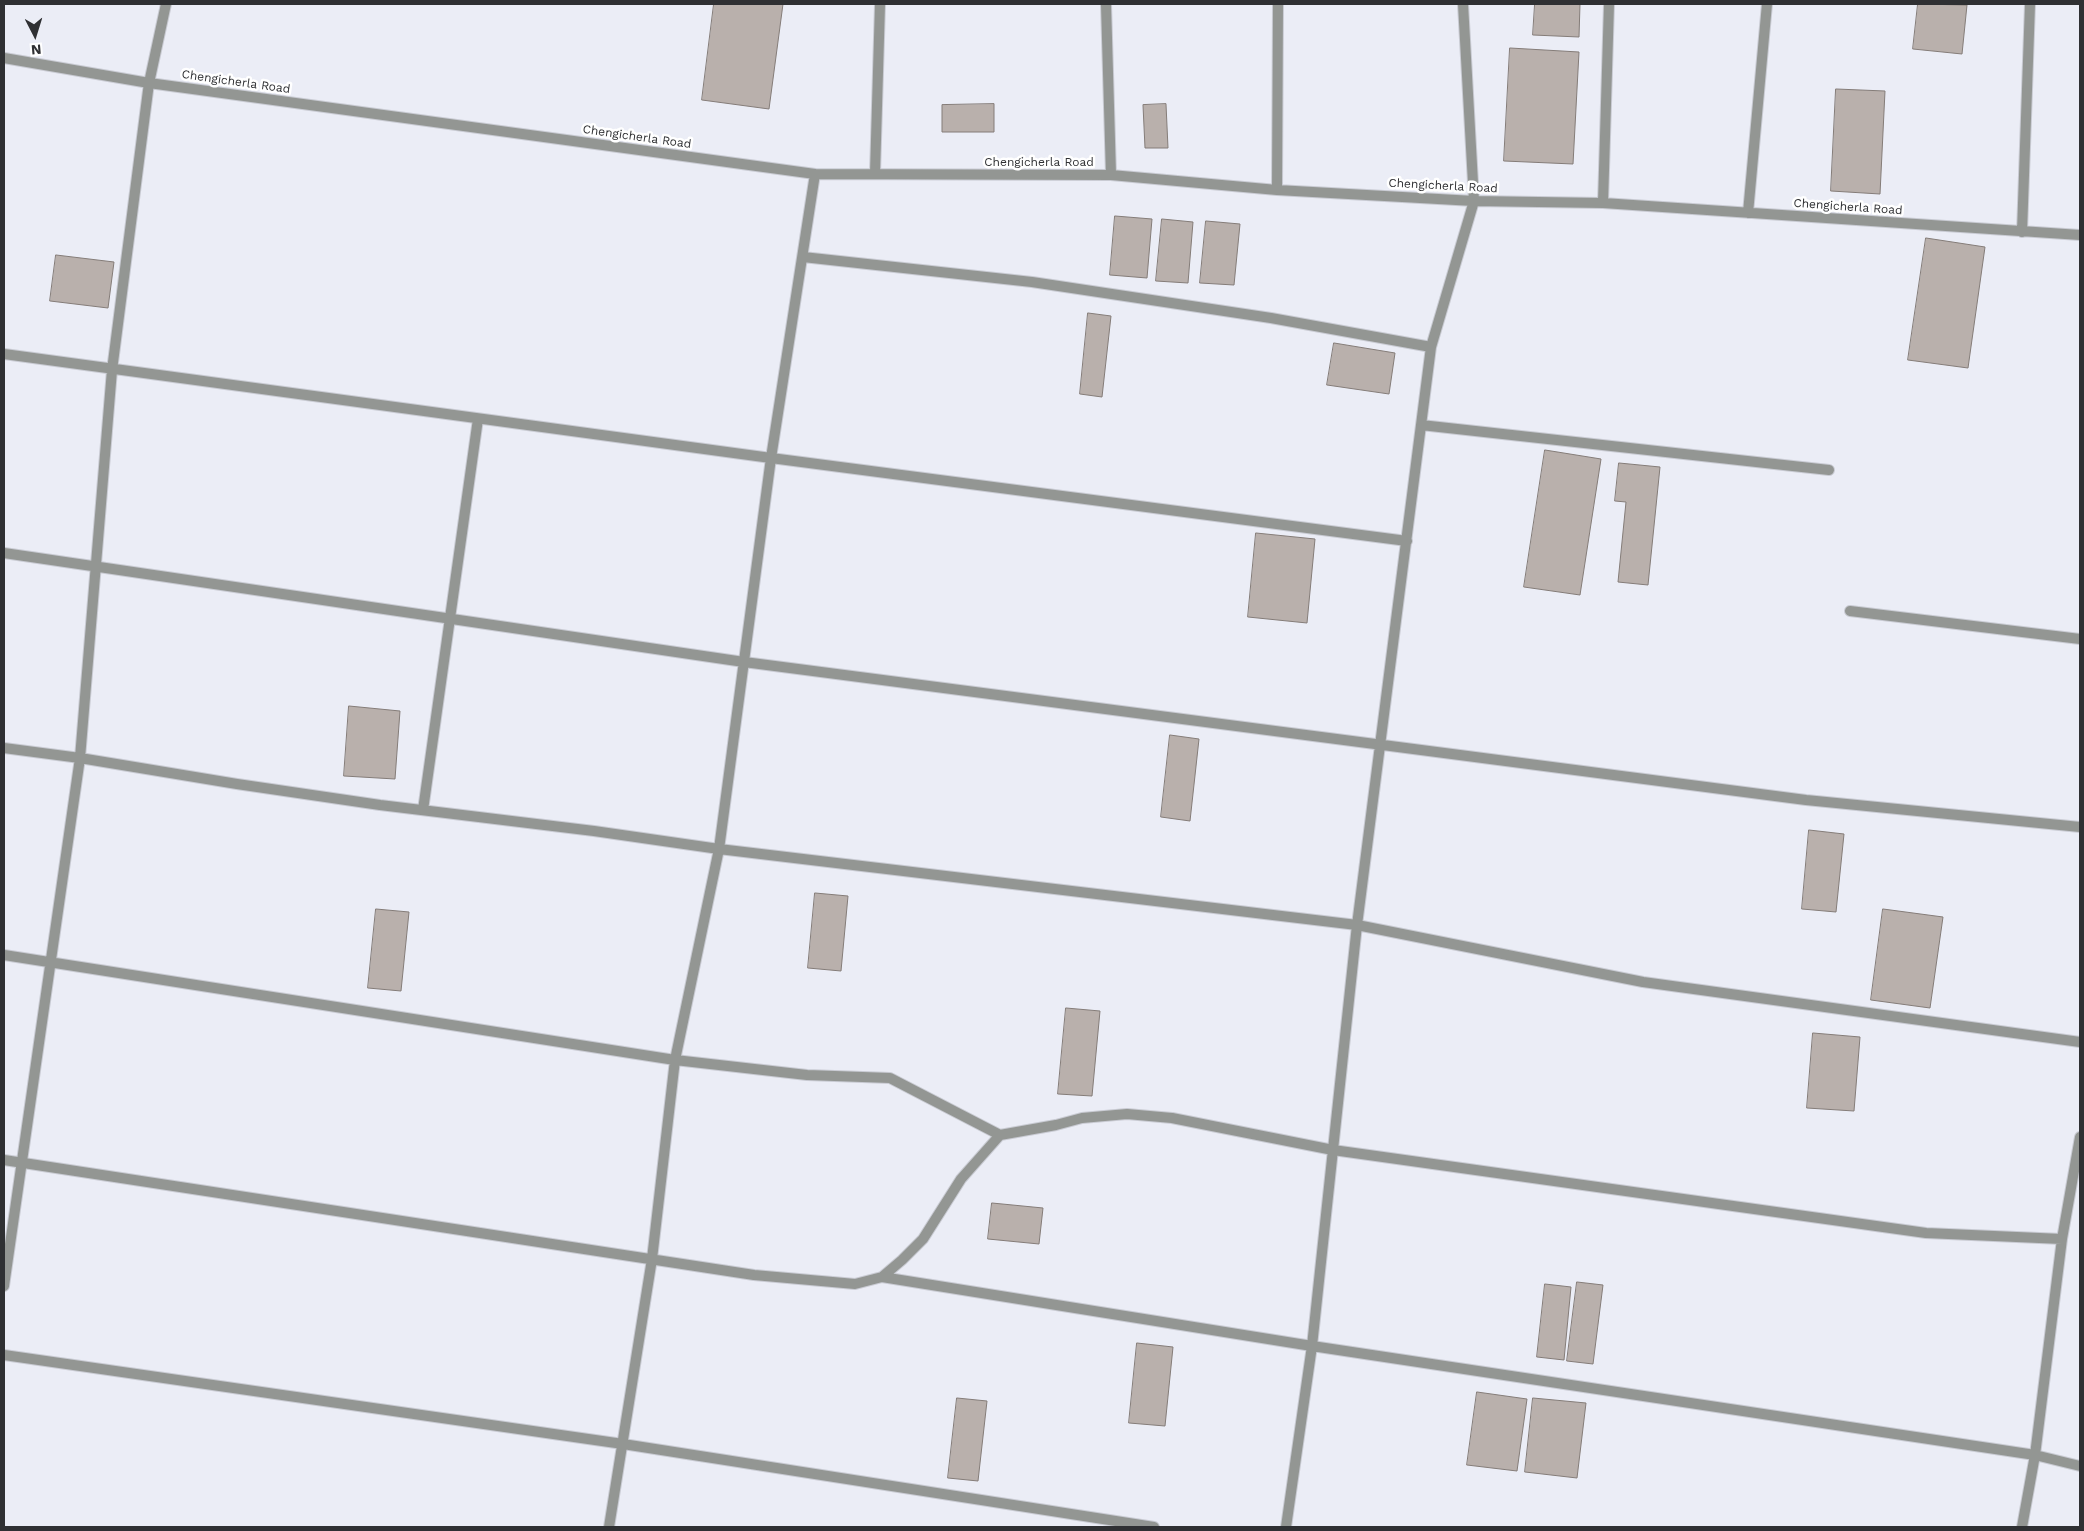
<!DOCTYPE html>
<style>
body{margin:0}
#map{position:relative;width:2084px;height:1531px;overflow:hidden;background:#ebedf6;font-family:"Work Sans",sans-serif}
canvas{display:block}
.frame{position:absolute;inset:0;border:5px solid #2f3033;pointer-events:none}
.north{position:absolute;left:10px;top:10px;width:50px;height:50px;-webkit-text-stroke:4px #fff;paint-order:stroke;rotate:175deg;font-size:14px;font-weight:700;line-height:20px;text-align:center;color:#2f3033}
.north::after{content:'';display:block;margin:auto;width:18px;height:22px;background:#2f3033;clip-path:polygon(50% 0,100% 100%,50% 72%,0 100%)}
</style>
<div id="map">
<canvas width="2084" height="1531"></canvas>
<div class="frame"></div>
<div class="north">N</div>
</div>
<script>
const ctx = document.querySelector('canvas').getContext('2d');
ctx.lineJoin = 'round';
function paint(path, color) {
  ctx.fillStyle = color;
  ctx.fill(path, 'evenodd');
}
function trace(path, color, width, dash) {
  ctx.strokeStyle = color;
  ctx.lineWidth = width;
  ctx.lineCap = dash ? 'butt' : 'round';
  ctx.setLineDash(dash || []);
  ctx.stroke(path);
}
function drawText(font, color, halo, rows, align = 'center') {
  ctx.font = font + ' "Work Sans",sans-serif';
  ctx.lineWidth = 5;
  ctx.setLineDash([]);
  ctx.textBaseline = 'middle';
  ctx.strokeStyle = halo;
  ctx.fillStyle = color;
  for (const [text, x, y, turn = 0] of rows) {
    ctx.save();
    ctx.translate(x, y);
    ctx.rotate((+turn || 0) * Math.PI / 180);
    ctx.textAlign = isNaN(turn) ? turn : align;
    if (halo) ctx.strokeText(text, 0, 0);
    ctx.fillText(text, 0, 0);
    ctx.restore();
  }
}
const building = new Path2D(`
 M714,4H783L769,109L702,100Z
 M1535,4H1580L1579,37L1533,35Z
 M1918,4L1967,5L1962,54L1913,49Z
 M1510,48L1579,52L1573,164L1504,161Z
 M1836,89L1885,91L1880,194L1831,191Z
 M994,104V132H942V105Z
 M1166,104L1168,148H1145L1143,105Z
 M1115,216L1152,219L1147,278L1110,275Z
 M1162,219L1193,222L1188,283L1156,281Z
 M1206,221L1240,224L1234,285L1200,283Z
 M1926,238L1985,247L1968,368L1908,360Z
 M56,255L114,262L108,308L50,301Z
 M1088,313L1111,316L1102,397L1080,394Z
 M1334,343L1395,353L1389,394L1327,385Z
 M1545,450L1601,459L1580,595L1524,587Z
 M1619,463L1660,467L1648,585L1618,582L1626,502L1615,501Z
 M1256,533L1315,539L1307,623L1248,617Z
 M349,706L400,711L395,779L344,776Z
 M1170,735L1199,739L1190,821L1161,817Z
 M1809,830L1844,834L1836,912L1802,909Z
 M815,893L848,896L841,971L808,968Z
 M376,909L409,912L401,991L368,988Z
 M1883,909L1943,917L1930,1008L1871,1000Z
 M1066,1008L1100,1011L1092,1096L1058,1094Z
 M1813,1033L1860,1037L1854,1111L1807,1108Z
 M992,1203L1043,1208L1039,1244L988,1239Z
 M1577,1282L1603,1285L1593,1364L1567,1361Z
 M1545,1284L1571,1287L1564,1360L1537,1357Z
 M1137,1343L1173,1347L1165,1426L1129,1423Z
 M1477,1392L1527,1399L1517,1471L1467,1465Z
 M957,1398L987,1401L978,1481L948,1478Z
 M1533,1398L1586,1403L1577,1478L1525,1472Z`);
paint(building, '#b9b0ac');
trace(building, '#847c78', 1);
const minor = new Path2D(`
 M1106,4L1111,175
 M4,58L149,83L815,174L1111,175L1277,190L1474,201L1603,203L2080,235
 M875,174L880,4
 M1277,190L1278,4
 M1603,203L1609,4
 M1748,213L1767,4
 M2022,232L2030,4
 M803,257L1032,282L1271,318L1431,347
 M4,354L771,458L1407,541
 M1421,425L1829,470
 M4,553L744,662L1806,800L2080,827
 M1850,611L2080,639
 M4,748L80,758L237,784L380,805L594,831L719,849L1357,925L1643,982L2080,1042
 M423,810L478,419
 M4,955L675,1060L807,1075L890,1078L1000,1135
 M4,1160L754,1275L855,1284L882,1277L902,1260L923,1239L961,1179L1000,1135L1056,1125L1082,1118L1127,1114L1172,1118L1333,1150L1926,1233L2062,1239
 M882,1277L1312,1346L2035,1455L2080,1466
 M4,1286L80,758L112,370L149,83L166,4
 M4,1355L623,1444L1154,1527
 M609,1527L652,1259L675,1060L719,849L771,458L815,174
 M1286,1527L1312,1346L1357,925L1431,347L1474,201L1463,4
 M2022,1527L2035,1455L2062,1239L2080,1137`);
trace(minor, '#c9cbd3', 12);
trace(minor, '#939693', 10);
drawText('12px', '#2f3033', '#fff', [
 ["Chengicherla Road",236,82,8],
 ["Chengicherla Road",637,137,8],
 ["Chengicherla Road",1039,162],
 ["Chengicherla Road",1443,186,3],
 ["Chengicherla Road",1848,207,4]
]);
</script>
